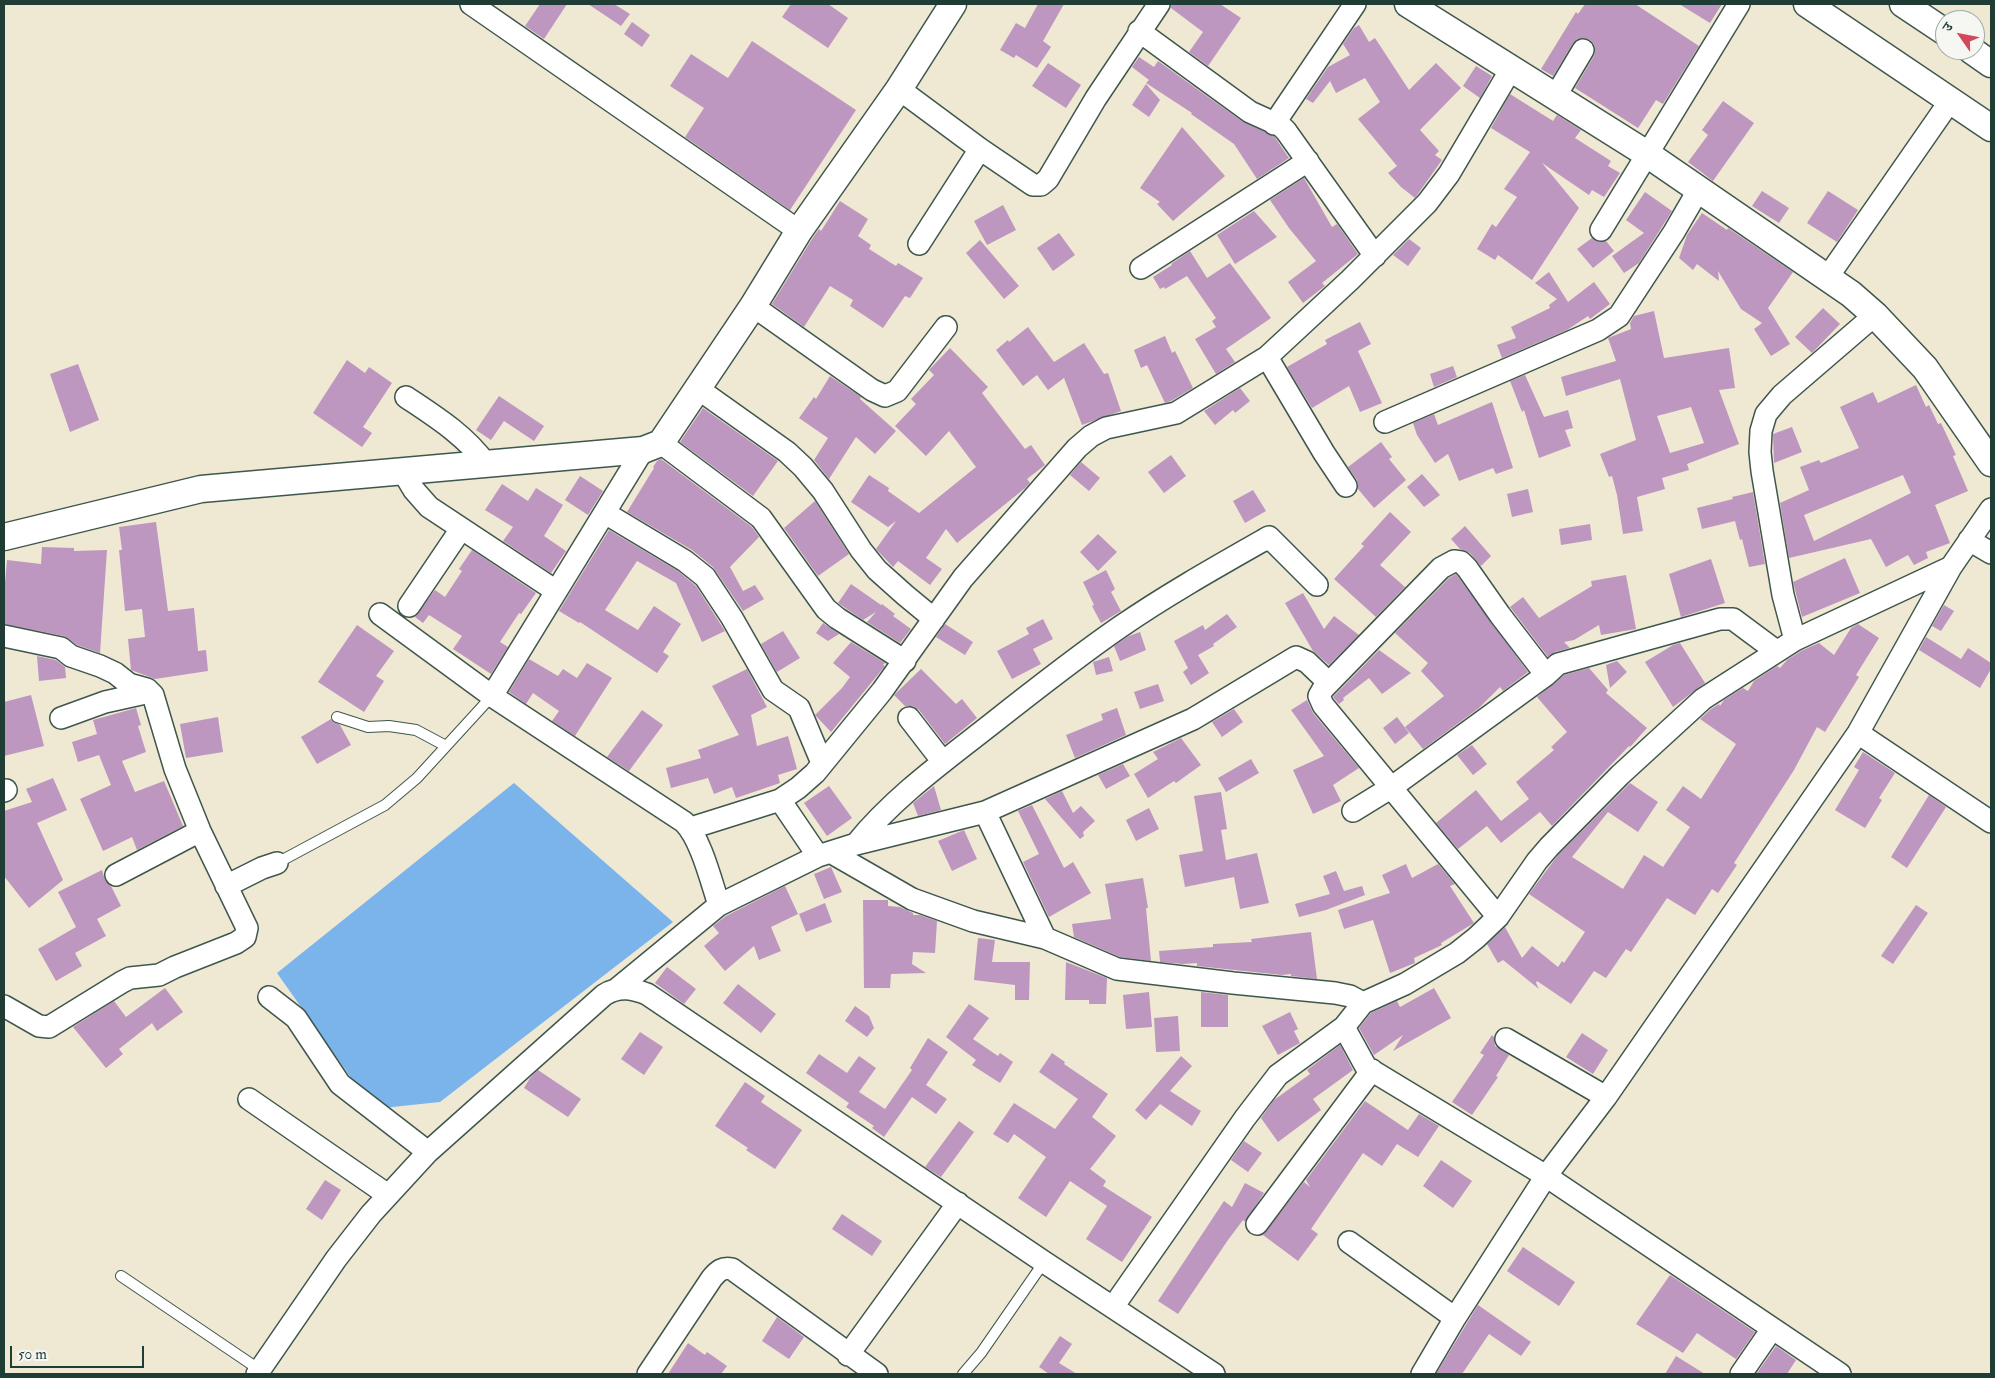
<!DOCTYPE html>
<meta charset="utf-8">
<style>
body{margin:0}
#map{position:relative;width:1995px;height:1378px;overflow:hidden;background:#efe8d3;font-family:"IM FELL Double Pica","Noto Serif Devanagari",serif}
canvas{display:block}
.frame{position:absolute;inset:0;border:5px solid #1f3d34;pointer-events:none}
.north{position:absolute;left:1935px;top:10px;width:50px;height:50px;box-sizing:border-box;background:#f6f6f2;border:1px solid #a0aca6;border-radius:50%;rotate:303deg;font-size:14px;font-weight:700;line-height:20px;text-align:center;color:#1f3d34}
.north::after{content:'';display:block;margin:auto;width:18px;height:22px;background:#d1495b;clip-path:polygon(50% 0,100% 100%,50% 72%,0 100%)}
.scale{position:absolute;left:10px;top:1346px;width:134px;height:22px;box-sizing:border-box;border:2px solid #1f3d34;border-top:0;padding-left:6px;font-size:15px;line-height:18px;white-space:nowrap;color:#1f3d34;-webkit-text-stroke:4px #f6f6f2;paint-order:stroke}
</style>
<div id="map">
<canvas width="1995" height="1378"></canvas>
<div class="frame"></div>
<div class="north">उ</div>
<div class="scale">50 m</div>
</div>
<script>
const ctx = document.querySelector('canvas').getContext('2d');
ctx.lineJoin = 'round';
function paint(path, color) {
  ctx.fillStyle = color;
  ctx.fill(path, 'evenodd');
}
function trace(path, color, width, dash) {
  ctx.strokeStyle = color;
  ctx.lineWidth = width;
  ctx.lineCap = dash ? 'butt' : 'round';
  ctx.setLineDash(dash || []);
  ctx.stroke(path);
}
paint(new Path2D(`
 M514,783L673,922L440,1102L373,1109L277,973Z`), '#7ab4eb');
paint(new Path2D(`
 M540,4H567L544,39L525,26Z
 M588,4H614L630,14L621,26Z
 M791,4H828L848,18L828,48L782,17Z
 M1038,4H1064L1043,41L1051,47L1037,68L1016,55L1014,58L1000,50L1016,23L1025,28Z
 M1171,4H1220L1241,18L1208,66L1189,52L1203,32L1171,8Z
 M1585,4H1635L1699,46L1663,104L1656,100L1638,128L1575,88L1594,56L1595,50L1594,44L1590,40L1583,38L1577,39L1573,43L1553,76L1541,69L1576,12L1578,14Z
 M1679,4H1722L1710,23Z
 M632,22L650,35L642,47L624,34Z
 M1359,25L1369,42L1375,38L1409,90L1436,63L1461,88L1420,130L1439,151L1435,155L1442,160L1415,198L1401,187L1388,173L1397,166L1358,119L1380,102L1365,78L1336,93L1330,81L1313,103L1306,99L1328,67L1350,55L1343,44L1354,28Z
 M752,41L856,110L790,210L685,137L704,108L670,86L691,54L728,78Z
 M1139,57L1154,67L1158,61L1243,122L1274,136L1289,158L1257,179L1234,144L1191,114L1192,113L1146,83L1149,80L1132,67Z
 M1048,63L1081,85L1066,108L1032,86Z
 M1476,66L1492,76L1480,98L1463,86Z
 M1146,84L1160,100L1149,117L1132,105Z
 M1510,94L1553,121L1557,115L1581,130L1575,138L1611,161L1608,166L1620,173L1604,197L1592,190L1589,195L1542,163L1579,208L1532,280L1498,255L1495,260L1477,249L1492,224L1496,227L1517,197L1504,189L1530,152L1491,128Z
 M1723,101L1754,123L1713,181L1688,162L1708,135L1702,130Z
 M1182,127L1225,176L1173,221L1157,204L1160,202L1140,188Z
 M1304,178L1332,227L1337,224L1358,254L1322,283L1325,286L1303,303L1288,282L1316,261L1289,228L1270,200Z
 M1762,191L1789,208L1779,223L1752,206Z
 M1828,191L1858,210L1837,242L1807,223Z
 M1645,192L1672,211L1639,263L1624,273L1612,256L1644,233L1626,220Z
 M840,201L868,219L858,236L871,245L869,249L896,266L898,263L923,278L910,298L905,296L883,328L850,306L853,300L830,286L804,327L772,304L812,239L819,229L821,231Z
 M1003,205L1016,230L987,245L974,221Z
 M1254,211L1277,237L1235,264L1217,235Z
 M1702,213L1727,230L1728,228L1793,272L1768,308L1790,344L1771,356L1754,329L1762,323L1741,309L1718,271L1719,281L1697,264L1693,270L1679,258L1687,235Z
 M1059,233L1075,255L1053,271L1037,248Z
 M1592,238L1600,242L1606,241L1614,251L1593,268L1577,249Z
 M1409,239L1421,248L1408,266L1393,255Z
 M980,240L1019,286L1004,299L966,253Z
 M1190,251L1207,278L1230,263L1271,318L1226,349L1235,362L1216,374L1195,339L1216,327L1212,321L1216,318L1187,276L1165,289L1164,287L1160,289L1153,277L1172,265L1171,264Z
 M1549,272L1568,302L1594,282L1610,304L1590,319L1588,316L1567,330L1502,358L1497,345L1516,338L1511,327L1550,308L1549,305L1557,299L1535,283Z
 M1823,308L1840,324L1812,353L1795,337Z
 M1654,311L1664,358L1729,348L1735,388L1719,390L1739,444L1687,464L1689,470L1662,478L1665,489L1637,497L1643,531L1623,534L1617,495L1612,476L1609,477L1600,454L1636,440L1620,379L1566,396L1561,377L1616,361L1608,338L1631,329L1630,323L1634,316ZM1691,407L1704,443L1670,453L1657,416Z
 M1360,322L1371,344L1358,351L1382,403L1360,412L1349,386L1312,408L1287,367L1327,344L1325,340Z
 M1028,327L1054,362L1084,343L1104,374L1108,373L1121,411L1082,425L1064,378L1048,390L1037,375L1023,386L996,350L1008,340L1009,342Z
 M1165,336L1172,353L1175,351L1193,388L1171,401L1165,403L1147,365L1141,368L1134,350Z
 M950,348L988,387L982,393L1025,449L1031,445L1045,465L1027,479L1030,483L1024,489L957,543L946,529L926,558L942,569L930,585L898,561L893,567L876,549L896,521L888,527L851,502L869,475L889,488L888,491L919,513L976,467L949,431L926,456L895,426L916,404L911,399L934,375L929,370Z
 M347,360L365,373L369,367L392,383L363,427L372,433L362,447L313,413Z
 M78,364L99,420L70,432L50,374Z
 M1453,366L1457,377L1434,387L1430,374Z
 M1525,375L1544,417L1568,410L1573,428L1565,430L1571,446L1539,458L1524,410L1522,412L1510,381Z
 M830,376L861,397L860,399L896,431L875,454L856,437L829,479L814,460L828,438L799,418L814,397L816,399Z
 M1916,385L1926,407L1929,405L1938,424L1941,423L1956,455L1953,456L1968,491L1935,505L1950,543L1926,552L1928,558L1914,565L1908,555L1886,567L1871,539L1789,558L1780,503L1809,490L1800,467L1819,460L1821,463L1859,448L1840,407L1873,392L1878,403ZM1903,475L1911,493L1814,541L1804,515Z
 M1240,388L1250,401L1235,413L1233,410L1215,425L1204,411Z
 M499,396L544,426L534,441L504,421L491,440L476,430Z
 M1492,402L1513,468L1496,474L1493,468L1459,481L1448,454L1435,463L1417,435L1413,423L1434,414L1438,425Z
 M703,408L778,461L753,496L680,442Z
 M1792,427L1802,452L1774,463L1773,434Z
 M1381,442L1392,457L1389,459L1406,480L1374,508L1358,489L1357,480L1348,467Z
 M1171,455L1186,476L1164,493L1148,472Z
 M661,459L752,527L759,537L730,567L743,591L755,585L764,599L743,611L713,567L692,550L627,512L654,468L653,467L657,461Z
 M1081,462L1100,478L1089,491L1070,475Z
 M1422,474L1440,495L1424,507L1407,487Z
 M580,476L603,491L588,515L565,500Z
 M502,484L528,501L536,488L563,505L544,536L566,551L551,573L503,541L513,527L485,510Z
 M1528,489L1533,512L1512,517L1507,494Z
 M1253,490L1266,511L1245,523L1233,501Z
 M1753,492L1765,564L1749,567L1742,539L1740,540L1735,521L1702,529L1697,508L1733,499L1732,497Z
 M815,501L849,554L818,576L784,528Z
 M1390,512L1411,532L1380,565L1405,587L1376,617L1334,579L1364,546L1361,544Z
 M156,522L168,611L194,608L198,651L206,650L208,671L155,679L131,670L128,639L145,637L142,609L125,611L119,550H122L119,527Z
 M1590,524L1592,540L1561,545L1559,529Z
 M1465,526L1491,556L1481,566L1470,553L1460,549L1451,539Z
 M609,530L678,571L696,586L725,631L702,642L676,583L637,561L605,610L638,630L654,606L681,624L663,652L669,656L657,673L580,622L579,623L559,611Z
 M1098,534L1117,552L1098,571L1080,552Z
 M42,547L74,548V551L107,550L100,653L77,645L64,636L4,624V594L7,560L41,564Z
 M472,550L536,593L521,614L519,613L500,642L508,647L491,674L453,649L462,636L429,615L423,623L415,617L435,590L445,597L462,571L459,569Z
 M1845,558L1860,593L1802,617L1793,582Z
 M1711,559L1725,603L1681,617L1669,574Z
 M1106,570L1115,589L1111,592L1121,611L1101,623L1092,606L1094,605L1083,582Z
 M1456,574L1528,672L1503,691L1500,687L1479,708L1423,749L1405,727L1444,696L1421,671L1428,663L1395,633L1449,578Z
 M1626,575L1636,629L1601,635L1599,625L1574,640L1564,642L1570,648L1555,652L1548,657L1510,607L1523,597L1539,618L1592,586L1591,581Z
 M851,584L881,605L882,604L895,614L893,616L911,629L900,643L867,622L876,612L863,620L838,603Z
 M1303,593L1324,629L1334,616L1359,635L1329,665L1313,651L1285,603Z
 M1944,605L1954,611L1941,631L1932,626Z
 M1227,614L1237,627L1213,644L1214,646L1198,655L1209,673L1191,685L1183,672L1188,668L1174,641L1203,625L1205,630Z
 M1043,619L1053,639L1033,649L1041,664L1012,679L997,651L1029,634L1026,628Z
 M823,623L830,628L839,634L828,641L816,633Z
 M945,624L973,642L965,655L936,637Z
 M1858,624L1879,638L1856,675L1859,677L1825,732L1817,727L1794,770L1734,863L1737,865L1718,893L1712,889L1695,915L1667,898L1631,952L1626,949L1606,978L1594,971L1571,1004L1537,981L1536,983L1539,989L1503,960L1498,963L1487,944L1505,927L1522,958L1532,946L1558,967L1562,961L1564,963L1585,932L1529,894L1558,855L1630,783L1658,802L1638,832L1608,812L1572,857L1623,889L1644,855L1663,867L1690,827L1666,810L1683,786L1701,799L1736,744L1700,719L1711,709L1719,704L1720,706L1724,700L1743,688L1748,691L1754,681L1777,666L1780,668L1787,660L1801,651L1819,643L1834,655L1851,628Z
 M357,625L394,651L376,676L384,681L364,712L318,682Z
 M783,631L800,658L777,672L761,644Z
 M1140,632L1146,650L1120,661L1114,646L1129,636Z
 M1926,637L1961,659L1968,648L1991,663V669L1980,688L1919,650Z
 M851,642L885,663L883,665L885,666L831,732L815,715L842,688L850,677L833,663Z
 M1680,643L1705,683L1673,707L1645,662L1673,645Z
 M1379,650L1411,673L1382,694L1369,678L1343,698L1344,700L1339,704L1333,697Z
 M37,656L56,660L65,667L66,678L39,681Z
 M1109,657L1113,671L1096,675L1093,662Z
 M529,659L558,676L563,669L577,678L587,663L612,678L575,736L552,721L559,711L533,693L526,704L509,692Z
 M1617,661L1627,672L1610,688L1606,665Z
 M1589,668L1608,690L1606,693L1647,728L1630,747L1629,746L1552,826L1540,812L1501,843L1487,826L1458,849L1436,823L1476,790L1501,821L1529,799L1516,782L1554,750L1551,747L1567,732L1537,697L1564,675Z
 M747,669L767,707L751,715L757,746L788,736L797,769L778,775L780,783L736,798L732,787L714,794L708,778L671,788L666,768L701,758L698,750L739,735L712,686Z
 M921,669L956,704L962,699L977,718L945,744L919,710L913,706H905L894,695Z
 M1158,684L1164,701L1140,709L1134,692Z
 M31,695L44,746L4,756V702Z
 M1307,700L1313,713L1359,768L1333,785L1341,801L1313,814L1293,770L1324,756L1291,710Z
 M136,708L141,725L138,726L146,752L122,761L135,792L164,781L183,826L137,850L132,837L103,851L80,799L111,785L99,755L78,762L72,742L97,734L93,720Z
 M1117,708L1126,735L1075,758L1066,735L1103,720L1101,714Z
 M1234,709L1243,722L1222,737L1212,722Z
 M642,710L663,725L629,771L607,757Z
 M218,717L223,752L186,758L180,724Z
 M1397,717L1409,733L1395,744L1383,728Z
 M331,719L340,725L351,745L317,764L301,737Z
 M1181,738L1201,765L1176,783L1174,781L1148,798L1134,774L1158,759L1153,752Z
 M1472,745L1487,764L1473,775L1457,755Z
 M1863,752L1895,773L1879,798L1882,800L1865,828L1835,810L1859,770L1854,767Z
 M1251,759L1259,773L1226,792L1218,778Z
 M1123,764L1130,776L1106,789L1098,775Z
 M53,778L67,810L37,823L63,880L29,908L4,876V811L32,802L26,789Z
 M829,786L852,818L827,836L804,803Z
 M934,786L941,810L918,816L913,803Z
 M1062,791L1073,813L1081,806L1095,821L1083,832L1084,836L1080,839L1045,799Z
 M1221,792L1227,829L1221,830L1226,860L1257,853L1269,903L1240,909L1234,877L1185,887L1179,855L1203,851L1194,796Z
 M1929,795L1946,807L1907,868L1891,857Z
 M1032,805L1064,868L1073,862L1091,893L1049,917L1023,862L1039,854L1018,811Z
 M1149,808L1159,829L1136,841L1126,820Z
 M964,830L977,859L952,871L938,841Z
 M1406,864L1412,878L1438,864L1455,884L1450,886L1474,923L1441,943L1442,945L1414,958L1415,963L1390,973L1373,920L1344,929L1338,910L1390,893L1382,875Z
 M831,867L842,892L824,899L814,874Z
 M102,870L105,880L111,886L121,906L97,919L106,936L75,953L82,966L56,981L38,949L76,927L58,892Z
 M1336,871L1344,891L1362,886L1365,895L1326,910L1299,917L1295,904L1330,894L1323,876Z
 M1143,878L1148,908H1146L1151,961L1120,957L1074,937L1072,924L1111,919L1105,884Z
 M785,886L798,914L771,927L781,951L759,960L754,946L725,971L704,946L719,933L713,926L726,916Z
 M863,900H888V906L900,907L913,913V915H920L937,921L935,953L913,952L912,964L926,973L891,974L890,988H864Z
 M825,903L832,922L806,932L799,914Z
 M1916,905L1928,913L1893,964L1881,956Z
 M1311,932L1317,979L1291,976V974L1282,975L1197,966V963L1183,964L1160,962L1159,951L1213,947V944L1252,942L1251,939Z
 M978,938L995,940L992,962H1030L1029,1000H1015V985L974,980Z
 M1066,962L1107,978L1106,1004H1089V1000H1065Z
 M667,967L696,989L684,1004L655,983Z
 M738,984L776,1014L761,1033L723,1003Z
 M165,988L183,1012L157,1031L152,1023L119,1049L123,1054L106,1068L73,1027L114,1001L126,1017Z
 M1434,988L1451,1018L1393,1051L1403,1035L1374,1055L1359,1028L1371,1013L1397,1001L1400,1007Z
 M1149,992L1152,1027L1126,1029L1123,995Z
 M1201,992L1228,995V1027H1201Z
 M969,1004L989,1018L973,1039L998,1056L1000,1053L1013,1062L1000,1083L972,1065L976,1060L946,1037Z
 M855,1006L869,1016L874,1028L867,1037L845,1021Z
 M1290,1012L1298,1029L1294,1031L1300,1043L1278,1055L1262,1026Z
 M1178,1016L1180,1051L1156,1052L1154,1018Z
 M640,1032L663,1047L644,1075L621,1059Z
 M1582,1033L1608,1050L1593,1074L1566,1057Z
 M1492,1035L1494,1037L1495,1046L1509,1055L1496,1076L1498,1077L1472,1115L1452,1102L1484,1055L1480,1053Z
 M928,1038L948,1052L926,1085L947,1099L936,1114L912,1097L884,1137L872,1128L874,1126L846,1107L849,1103L806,1073L819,1054L847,1073L859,1056L876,1068L859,1092L885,1109L912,1070L910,1068Z
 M1340,1045L1353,1070L1313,1099L1321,1110L1278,1142L1261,1118L1274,1100L1310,1074L1307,1070Z
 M1052,1053L1065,1062L1064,1064L1108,1094L1092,1117L1116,1136L1090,1169L1106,1181L1103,1186L1152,1217L1122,1262L1086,1239L1107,1206L1070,1181L1046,1217L1018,1198L1046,1157L1014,1134L1008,1143L993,1134L1014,1103L1055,1129L1078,1099L1039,1072Z
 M1181,1056L1192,1066L1170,1091L1201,1111L1192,1126L1160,1104L1146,1120L1135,1110Z
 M538,1070L581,1099L568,1117L524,1088L530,1078Z
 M745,1082L765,1096L761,1102L802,1130L775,1169L746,1150L748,1148L715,1126Z
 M1365,1101L1408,1130L1419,1114L1439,1126L1418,1157L1397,1144L1382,1166L1363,1153L1311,1229L1318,1234L1298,1261L1263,1235L1304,1182L1310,1187L1306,1180Z
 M959,1121L974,1132L941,1177L925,1167Z
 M1244,1141L1262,1153L1248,1172L1231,1160Z
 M1441,1160L1472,1181L1453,1208L1423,1186Z
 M325,1180L341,1190L322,1220L306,1209Z
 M1245,1183L1264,1193L1245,1222L1243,1220L1228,1240L1178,1314L1158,1301L1224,1201L1232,1207Z
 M842,1214L882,1241L872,1256L832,1229Z
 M1523,1247L1575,1282L1559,1306L1507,1271Z
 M1670,1275L1755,1332L1736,1359L1697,1333L1683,1353L1636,1324Z
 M1478,1305L1531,1342L1521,1356L1489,1334L1462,1374H1436Z
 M777,1317L804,1337L789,1359L762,1341Z
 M1060,1336L1072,1344L1059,1363L1077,1374H1049L1039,1367Z
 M688,1343L705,1355L707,1352L727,1366L721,1374H668Z
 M1776,1346L1796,1360L1787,1374H1759L1757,1373Z
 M1676,1356L1705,1374H1665Z`), '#bd97bf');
const service = new Path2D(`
 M337,717L368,727L389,726L416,730L446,746
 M277,863L385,805L417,778L492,696
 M121,1276L260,1370
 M963,1374L981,1353L1044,1262`);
const minor = new Path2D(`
 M471,4L799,231
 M1139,31L1250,112L1281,126L1286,131L1375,256
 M899,89L980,149L1033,185H1041L1048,179L1096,98L1159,4
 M1555,97L1583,50
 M1274,124L1355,4
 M1601,230L1739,4
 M919,244L980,149
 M1141,268L1308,161
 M1827,278L1950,101
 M753,306L872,390L885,396L897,391L946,327
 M1267,357L1324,453L1346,486
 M697,388L787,452L803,467L823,491L861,550L877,570L905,595L934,619
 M406,397C436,417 465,435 486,464
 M1385,422L1598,330L1619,316L1674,232L1699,189
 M661,443L761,518L826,609L837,618L905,661
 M402,470L414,490L429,507L556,591
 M605,513L685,561L705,577L732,618L773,690L799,708L822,763
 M1969,540L1991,553
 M409,606L461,529
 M380,614L492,696L684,822C701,839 711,881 719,905
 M4,636L61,648L71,656L100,666L115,673L129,684L147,689L153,695L175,769L200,831L247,928L245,937L236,943L175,967L159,975L130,978L122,982L49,1027L39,1026L4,1006
 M1795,640L1783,595L1762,471L1760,452L1761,431L1766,414L1782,395L1875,315
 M492,696L643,450
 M61,718L105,702L150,692
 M909,718L943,762
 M1858,733L1991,822
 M4,791L6,790
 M780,800L818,856
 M1353,811L1392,787L1546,675L1558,664L1720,619H1733L1776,651
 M985,812L1045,938
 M691,828L780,800L798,788L815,773L882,691L963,578L1077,448L1091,436L1106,428L1176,413L1267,357L1350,280L1427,203L1449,174L1511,69
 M856,844C893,798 943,762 989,726C1032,692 1075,658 1120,627C1168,594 1218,566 1269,537L1317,585
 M832,853L912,899L973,921L1045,938L1117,969L1233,983L1335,993L1350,996L1363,1003
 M116,875L200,831
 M226,886L262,868L277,863
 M1498,917L1323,705L1319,696L1323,689L1441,568L1454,561L1461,562L1467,568L1500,615L1546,675
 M618,988L719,905L818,856L856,844L985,812L1193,719L1296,657L1307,662L1329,683
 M269,997L296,1018L340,1084L428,1152
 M1344,1027L1366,1067L1546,1176L1840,1374
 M1506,1039L1606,1097
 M249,1099L388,1195
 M1257,1224L1372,1070
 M1349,1242L1455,1318
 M1113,1307L1245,1118L1278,1075L1344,1027L1363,1003L1405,984L1457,953L1476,938L1498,917L1537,861L1549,847L1620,775L1703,699L1795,640L1951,567
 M848,1355L958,1203
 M257,1374L336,1259L371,1214L428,1152L604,995C619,986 631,988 647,994L1044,1262L1214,1374
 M648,1374L712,1278C718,1271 722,1267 732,1269L877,1374
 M1422,1374L1455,1318L1546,1176L1606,1097L1858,733L1951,567L1991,509
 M1741,1374L1772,1329`);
const tertiary = new Path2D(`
 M1408,4L1647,154L1851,294L1875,315L1925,368L1991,463
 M1807,4L1991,128
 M1903,4L1945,32
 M1971,50L1991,64
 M4,537L201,489L643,450L661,443L753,306L799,231L899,89L953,4`);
trace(service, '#3e574c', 12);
trace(minor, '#3e574c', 24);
trace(tertiary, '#3e574c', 29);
trace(service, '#fff', 10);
trace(minor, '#fff', 21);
trace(tertiary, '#fff', 26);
</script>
